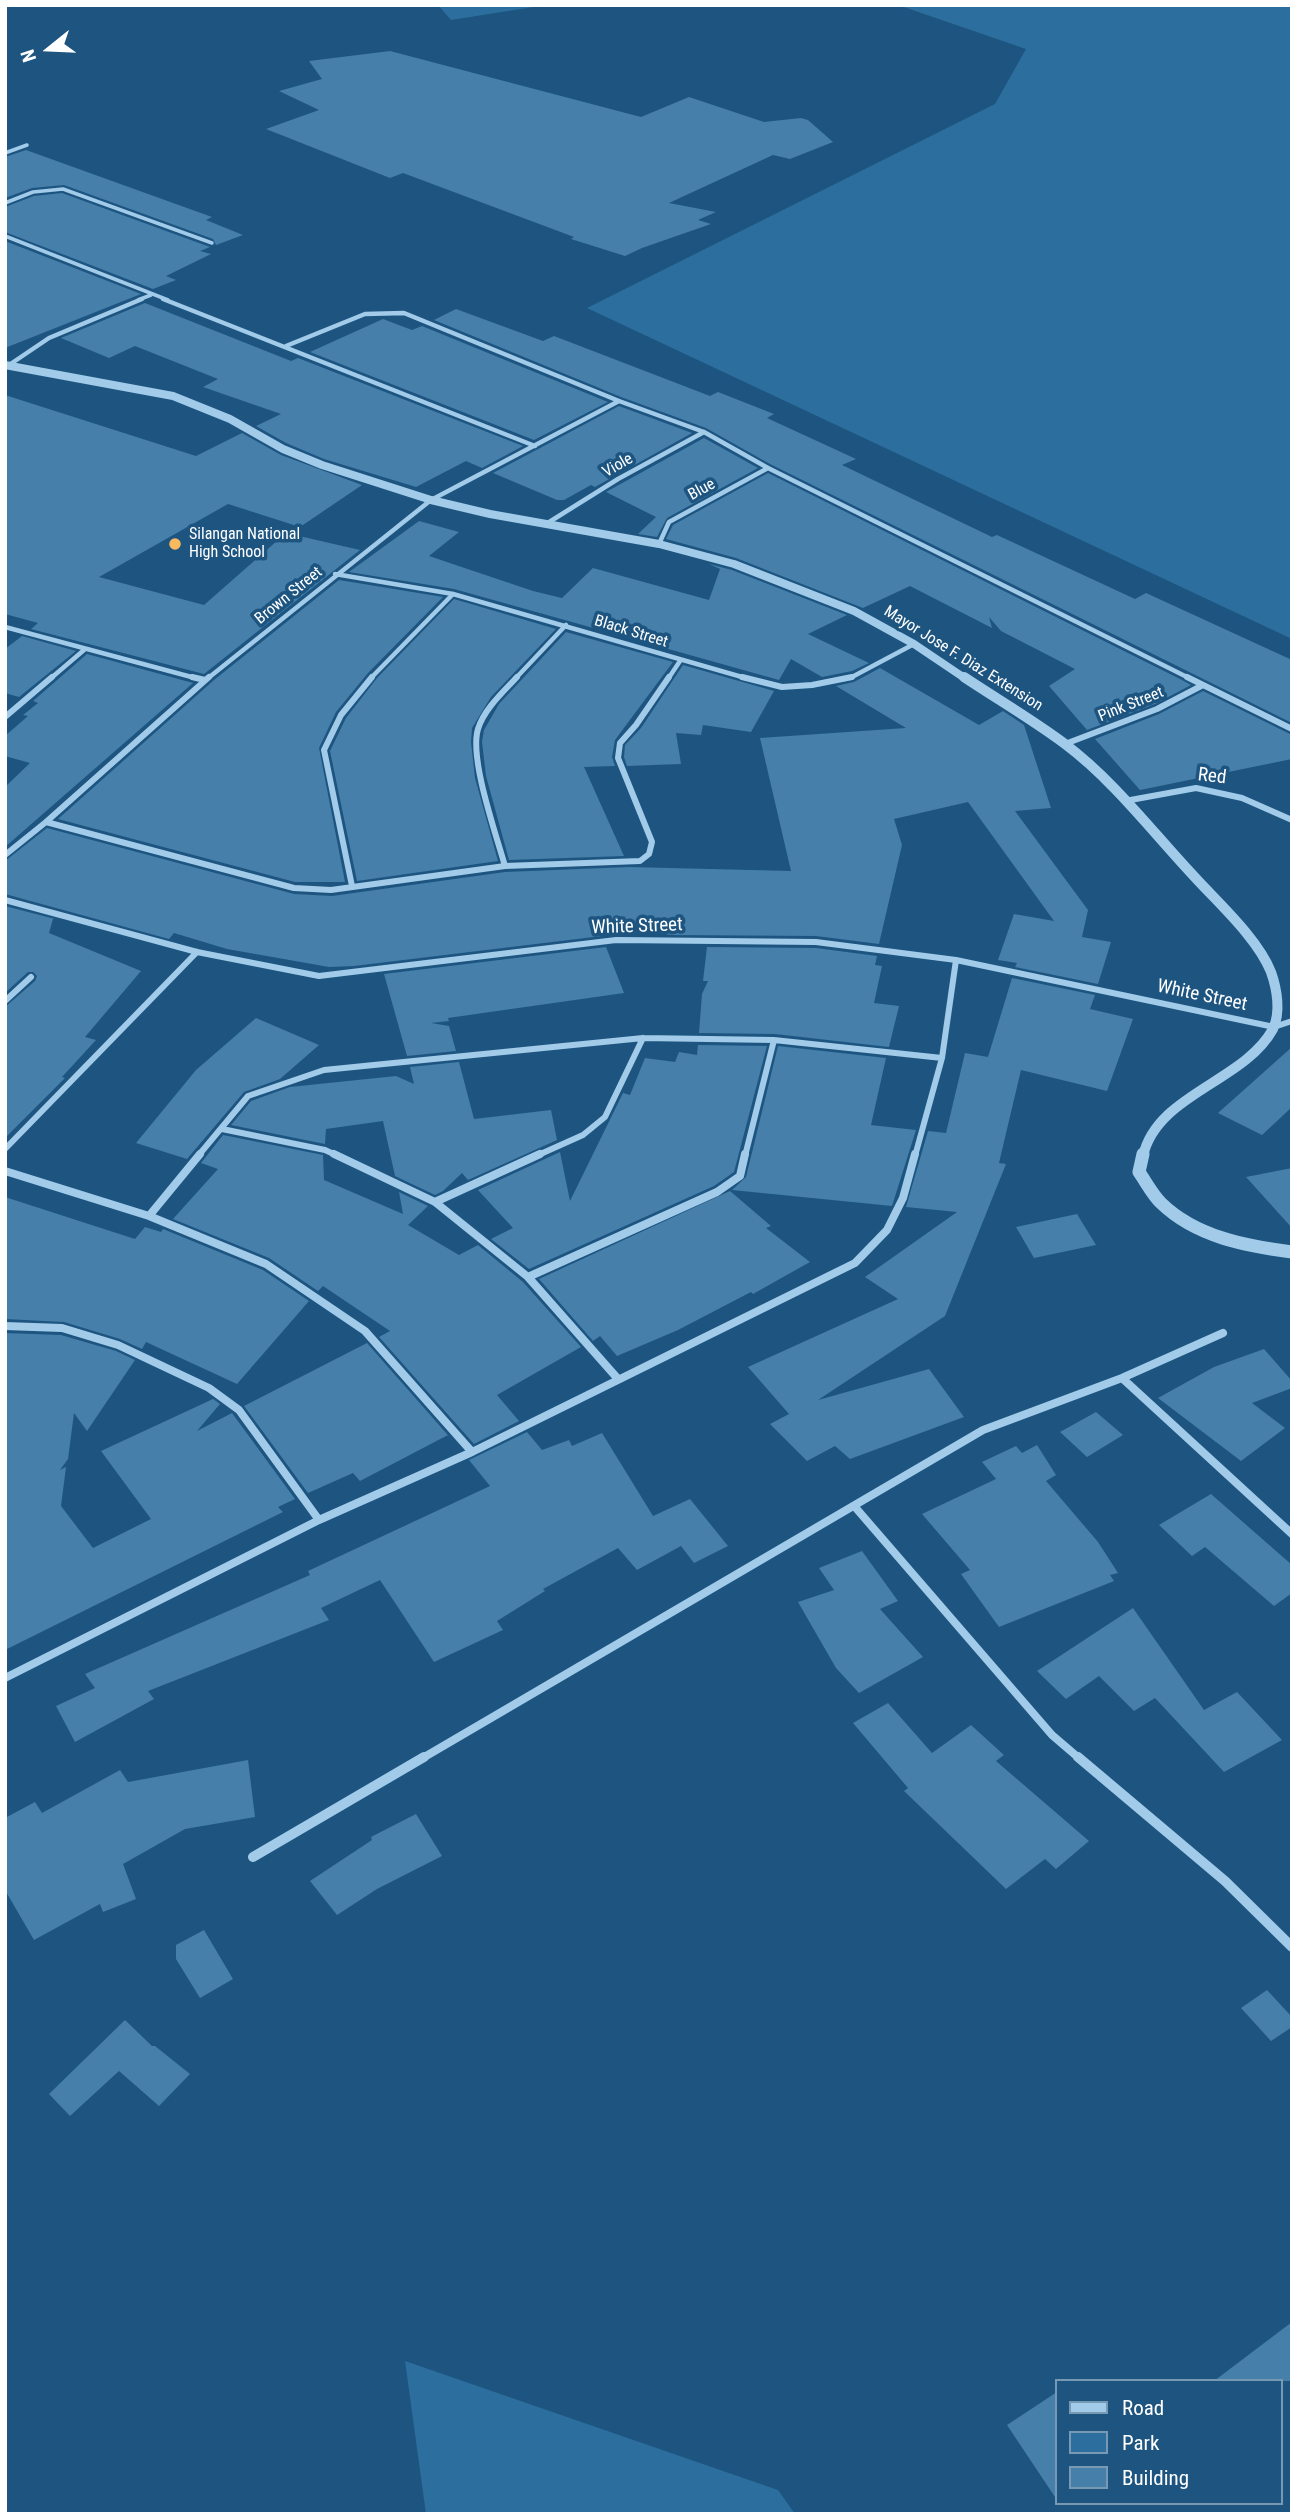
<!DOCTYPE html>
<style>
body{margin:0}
#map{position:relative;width:1297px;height:2519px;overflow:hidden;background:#1d5580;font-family:"Roboto Condensed",sans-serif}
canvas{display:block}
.frame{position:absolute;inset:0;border:7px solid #fff;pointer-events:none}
.legend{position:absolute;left:1055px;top:2379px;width:228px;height:126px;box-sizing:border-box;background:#1d5580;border:2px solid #7799b3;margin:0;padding:9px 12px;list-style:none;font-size:21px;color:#fff}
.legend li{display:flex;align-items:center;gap:14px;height:35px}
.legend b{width:35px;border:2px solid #7799b3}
.north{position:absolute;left:14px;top:14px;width:70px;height:70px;-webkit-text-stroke:5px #1d5580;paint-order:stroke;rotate:252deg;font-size:19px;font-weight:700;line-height:28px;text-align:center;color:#fff}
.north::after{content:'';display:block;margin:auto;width:24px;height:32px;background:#fff;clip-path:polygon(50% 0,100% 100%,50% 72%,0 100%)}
</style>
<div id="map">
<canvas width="1297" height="2519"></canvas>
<div class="frame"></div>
<ul class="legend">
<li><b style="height:9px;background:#a1cbe9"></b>Road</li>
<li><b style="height:19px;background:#2c6e9d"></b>Park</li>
<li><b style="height:19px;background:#457faa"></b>Building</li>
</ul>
<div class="north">N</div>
</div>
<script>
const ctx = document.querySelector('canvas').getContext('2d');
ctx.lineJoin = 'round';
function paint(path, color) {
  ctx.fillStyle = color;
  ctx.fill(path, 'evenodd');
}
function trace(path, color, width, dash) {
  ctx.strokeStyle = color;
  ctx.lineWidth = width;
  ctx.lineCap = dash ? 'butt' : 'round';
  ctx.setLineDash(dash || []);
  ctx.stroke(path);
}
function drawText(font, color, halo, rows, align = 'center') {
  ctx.font = font + ' "Roboto Condensed",sans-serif';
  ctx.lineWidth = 7;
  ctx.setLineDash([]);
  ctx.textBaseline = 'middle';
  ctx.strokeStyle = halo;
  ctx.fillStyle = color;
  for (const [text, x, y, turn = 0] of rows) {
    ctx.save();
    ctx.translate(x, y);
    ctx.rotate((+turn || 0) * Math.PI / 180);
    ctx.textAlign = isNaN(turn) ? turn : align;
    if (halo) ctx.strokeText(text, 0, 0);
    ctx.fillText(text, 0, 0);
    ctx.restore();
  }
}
paint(new Path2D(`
 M438,5H546L451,20Z
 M898,5H1292V639L587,308L995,104L1026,49Z
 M405,2361L778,2490L795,2514H426Z`), '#2c6e9d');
paint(new Path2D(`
 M390,51L641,117L689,97L764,122L801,118L808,120L833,142L790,159L773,155L669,203L716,212L698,220L711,224L642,248L625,256L571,239L574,237L403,173L390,178L266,129L319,110L279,91L322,79L309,61Z
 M26,150L212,217L206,220L243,235L216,245L213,239L64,185L32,188L5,198V157Z
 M62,193L210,247L200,251L211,254L166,276L176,280L153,289L5,232V207L34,196Z
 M5,241L141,294L5,348Z
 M145,303L291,361L298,358L523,446L482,468L466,461L416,487L324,459L286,443L256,426L281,414L203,387L218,379L135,346L109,358L61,338Z
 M456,309L543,341L554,336L710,396L718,392L774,414L767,418L856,459L842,465L992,537L997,535L1135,599L1146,593L1292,660V723L770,464L706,428L621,397L434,320Z
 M383,319L412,330L422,326L608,402L534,440L310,352Z
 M5,395L196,456L242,433L281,455L362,485L300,527L228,504L99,577L204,605L286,533L360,550L204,674L31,629L38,623L5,614Z
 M619,406L692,433L595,487L591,485L564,500H557L493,473Z
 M704,438L758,468L667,518L657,537L638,534L656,517L606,492Z
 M768,473L1182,680L1191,685L1155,704L1087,730L1049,686L1075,669L1001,631L989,617L992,628L910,586L863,608L736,558L666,539L673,525Z
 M419,521L459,532L429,556L533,591L562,598L593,568L709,600L720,569L709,564L732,570L847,615L808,634L869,663L852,671L822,677L791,659L779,680L454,589L349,572Z
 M339,580L443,597L368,673L336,712L319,748L345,882H295L58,819L214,680Z
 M454,599L556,629L491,697L472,728L471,742L475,778L498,861L357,881L330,751L346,718L377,678Z
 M566,632L673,662L615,740L612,757L615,766L584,767L624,856L509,860L486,776L482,742L484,730L499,704Z
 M22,636L76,651L19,697L5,693V649Z
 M87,654L193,683L5,847V787L30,763L5,756V736L28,716L23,715L38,703L33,701Z
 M683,665L774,691L751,732L703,725L701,735L676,733L681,764L627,766L624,757L625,745L641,728Z
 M880,668L979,725L1003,711L1024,725L1051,808L1015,811L1088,910L1082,937L1111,942L1098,984L1015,967L1017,963L998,960L1014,914L1054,921L968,802L894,819L902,845L879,944L816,936L672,935L597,925L602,936L354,966L329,967L227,949L174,933L169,939L5,894V861L47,828L294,894L332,896L505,872L629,867L791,871L760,738L906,728L836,686L854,682Z
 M1203,691L1292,735V759L1140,790L1095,739L1159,714Z
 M5,906L55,919H53L49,933L141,971L85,1037L96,1040L62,1077L65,1078L5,1138V1007L35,981L37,976L33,972H28L5,993Z
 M606,947L624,993L448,1018L449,1021L431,1023L449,1026L456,1051L407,1056L384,974Z
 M707,947L816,948L877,956L875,965L882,966L874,1003L899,1006L889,1047L775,1034L699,1033L702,994L708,981H703Z
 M1012,978L1095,995L1090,1009L1133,1019L1107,1091L1021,1070L999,1163L1006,1164L945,1316L818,1400L929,1369L964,1417L850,1459L835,1446L807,1461L770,1424L789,1414L748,1367L898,1299L865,1277L957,1212L906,1207L928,1131L946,1133L965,1053L988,1057Z
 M256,1018L319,1045L280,1079L244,1092L187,1159L136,1143L196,1070Z
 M698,1045L767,1046L734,1172L714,1186L529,1269L491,1239L513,1228L478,1190L560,1152L570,1201L623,1093L630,1095L645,1058L675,1062L679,1052L697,1055Z
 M778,1046L886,1058L871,1125L916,1130L892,1206L732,1190L746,1177Z
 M1292,1047V1107L1262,1135L1218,1113Z
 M459,1062L474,1119L551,1110L557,1140L468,1180L462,1173L443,1191L435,1195L395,1176L383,1121L326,1129L325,1144L231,1125L251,1101L290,1087L396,1076L414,1084L410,1067Z
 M223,1135L323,1155L324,1180L403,1214L399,1192L428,1206L408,1225L459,1255L478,1245L523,1282L581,1347L497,1395L519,1421L474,1444L379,1337L390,1331L323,1286L318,1291L269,1258L173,1219L218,1169L201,1163Z
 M1292,1168V1228L1246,1177Z
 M730,1191L771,1226L766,1228L810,1262L753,1294L751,1292L678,1330L617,1356L600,1336L593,1341L539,1279Z
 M5,1197L135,1239L145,1227L161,1232L163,1229L263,1270L309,1301L237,1384L146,1342L142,1349L120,1339L64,1322L5,1319Z
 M1077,1214L1096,1245L1034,1258L1016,1227Z
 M5,1333L61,1335L116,1351L135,1360L87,1431L74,1413L68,1459L60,1470L66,1467L61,1506L93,1548L151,1519L101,1451L213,1399L220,1404L197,1431L232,1413L295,1499L278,1507L283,1512L5,1650Z
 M367,1343L461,1450L448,1435L360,1481L353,1473L308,1493L244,1406Z
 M1264,1349L1292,1381V1388L1252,1403L1285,1428L1241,1461L1158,1398L1214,1367Z
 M1096,1412L1123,1435L1087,1457L1060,1432Z
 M527,1432L542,1450L569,1440L572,1446L602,1433L653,1516L690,1499L728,1546L694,1563L681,1546L637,1570L618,1548L543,1589L545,1591L497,1621L503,1630L434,1662L380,1580L321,1608L329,1620L148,1691L154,1699L75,1742L56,1706L95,1688L85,1674L310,1575L308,1571L490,1486L469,1460Z
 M1037,1445L1056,1475L1046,1481L1098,1542L1118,1573L1110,1575L1114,1581L999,1627L961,1574L970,1570L922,1514L996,1479L982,1462L1016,1446L1022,1453Z
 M1211,1494L1292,1565V1593L1274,1606L1205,1547L1192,1556L1159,1525Z
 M862,1551L898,1601L880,1609L923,1657L859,1693L836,1668L798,1602L834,1590L819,1568Z
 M1133,1608L1204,1710L1237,1692L1282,1740L1224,1772L1155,1698L1134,1711L1099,1676L1066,1699L1037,1671Z
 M888,1703L932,1753L971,1725L1004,1755L996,1761L1089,1841L1056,1869L1045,1859L1006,1889L904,1791L908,1788L853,1723Z
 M248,1760L255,1817L185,1829L123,1864L136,1899L103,1912L100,1904L34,1940L5,1890V1818L35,1802L42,1813L120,1770L128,1782Z
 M416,1814L442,1856L377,1889L337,1915L310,1881L372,1840L371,1837Z
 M204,1930L233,1979L200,1998L176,1959V1945Z
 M1267,1990L1292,2017V2027L1271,2041L1241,2008Z
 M125,2020L152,2046H155L190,2074L159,2106L119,2071L70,2116L49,2094Z
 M1292,2322V2381H1214Z
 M1057,2392V2500L1007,2425Z`), '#457faa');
trace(new Path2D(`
 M5,153L27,145
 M5,203L33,192L63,189L212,243
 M5,236L168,300
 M138,300L151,295`), '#a1cbe9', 3.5);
trace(new Path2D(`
 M163,299L535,446
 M286,346L365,314L404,313L619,401L704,432L768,468L1191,679
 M9,365L49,338L142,299
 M546,524L618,479L704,432
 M659,544L669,522L768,468
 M335,574L453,594L749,679
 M5,627L199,679
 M50,679L84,650
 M207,679L431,500L619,401
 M370,679L453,594
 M515,679L566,625
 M668,679L680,661
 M844,679L852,677L914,644`), '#a1cbe9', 4.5);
trace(new Path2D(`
 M192,677L205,680
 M742,677L782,687L812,685L852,677
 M1187,677L1292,729
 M5,717L52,677
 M1065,744L1157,709L1203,685
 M1125,801L1196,788L1242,798L1292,820
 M46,822L294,888L331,890L505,866L640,861L649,854L652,842L618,758L620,743L636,725L669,677
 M5,855L46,822L209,677
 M505,866C496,834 469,758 478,729C484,709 504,691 517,677
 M352,886L324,750L341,715L372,677
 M5,900L197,952L319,976L616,940L816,942L956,960L1274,1027L1292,1021
 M5,1001L31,977
 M222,1129L325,1150L338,1156
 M5,1149L197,952
 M198,1156L248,1096L324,1070L643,1038L774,1040L942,1058
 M536,1156L583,1135L605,1117L643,1038
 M745,1156L774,1040
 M915,1156L942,1058L956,960`), '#a1cbe9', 6);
trace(new Path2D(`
 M334,1154L435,1202L528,1277L618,1379
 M5,1171L149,1216L266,1264L365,1331L472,1452
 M435,1202L540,1154
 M149,1216L200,1154
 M528,1277L717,1192L740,1176L745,1154
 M5,1326L62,1328L118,1345L209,1388L239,1410L319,1520
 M1122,1378L1292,1534
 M855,1507L1052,1735L1080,1759
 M5,1678L319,1520L472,1452L855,1263L887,1230L903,1198L915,1154
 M421,1759L983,1430L1122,1378L1223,1333`), '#a1cbe9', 8);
trace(new Path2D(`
 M1078,1757L1225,1881L1292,1947
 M253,1857L424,1757`), '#a1cbe9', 10);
trace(new Path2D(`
 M5,365L173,396L230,419L283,449L322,465L431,500L490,514L659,544L734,564L854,611L914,644L966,679`), '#a1cbe9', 8);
trace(new Path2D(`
 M964,677C997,699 1033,720 1065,744C1113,780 1151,830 1191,873C1216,901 1257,937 1271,972C1277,989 1281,1012 1273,1029C1244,1082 1157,1094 1143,1156`), '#a1cbe9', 10);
trace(new Path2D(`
 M1143,1154L1139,1172C1146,1182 1152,1194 1161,1203C1196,1237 1246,1246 1292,1252`), '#a1cbe9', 13);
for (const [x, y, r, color] of [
 [175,544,7,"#f9b95f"]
]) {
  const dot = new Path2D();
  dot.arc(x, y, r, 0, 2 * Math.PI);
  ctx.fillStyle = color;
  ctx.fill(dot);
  trace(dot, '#1d5580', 2.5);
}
drawText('16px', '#fff', '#1d5580', [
 ["Viole",618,466,-30],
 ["Blue",702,490,-29],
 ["Brown Street",289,596,-39],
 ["Black Street",631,632,17],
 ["Mayor Jose F. Diaz Extension",963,659,32],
 ["Pink Street",1131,705,-22]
]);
drawText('16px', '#fff', '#1d5580', [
 ["Silangan National",189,535],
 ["High School",189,553]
], 'left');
drawText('19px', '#fff', '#1d5580', [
 ["Red",1212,777,7],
 ["White Street",637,927,-2],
 ["White Street",1202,996,12]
]);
</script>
